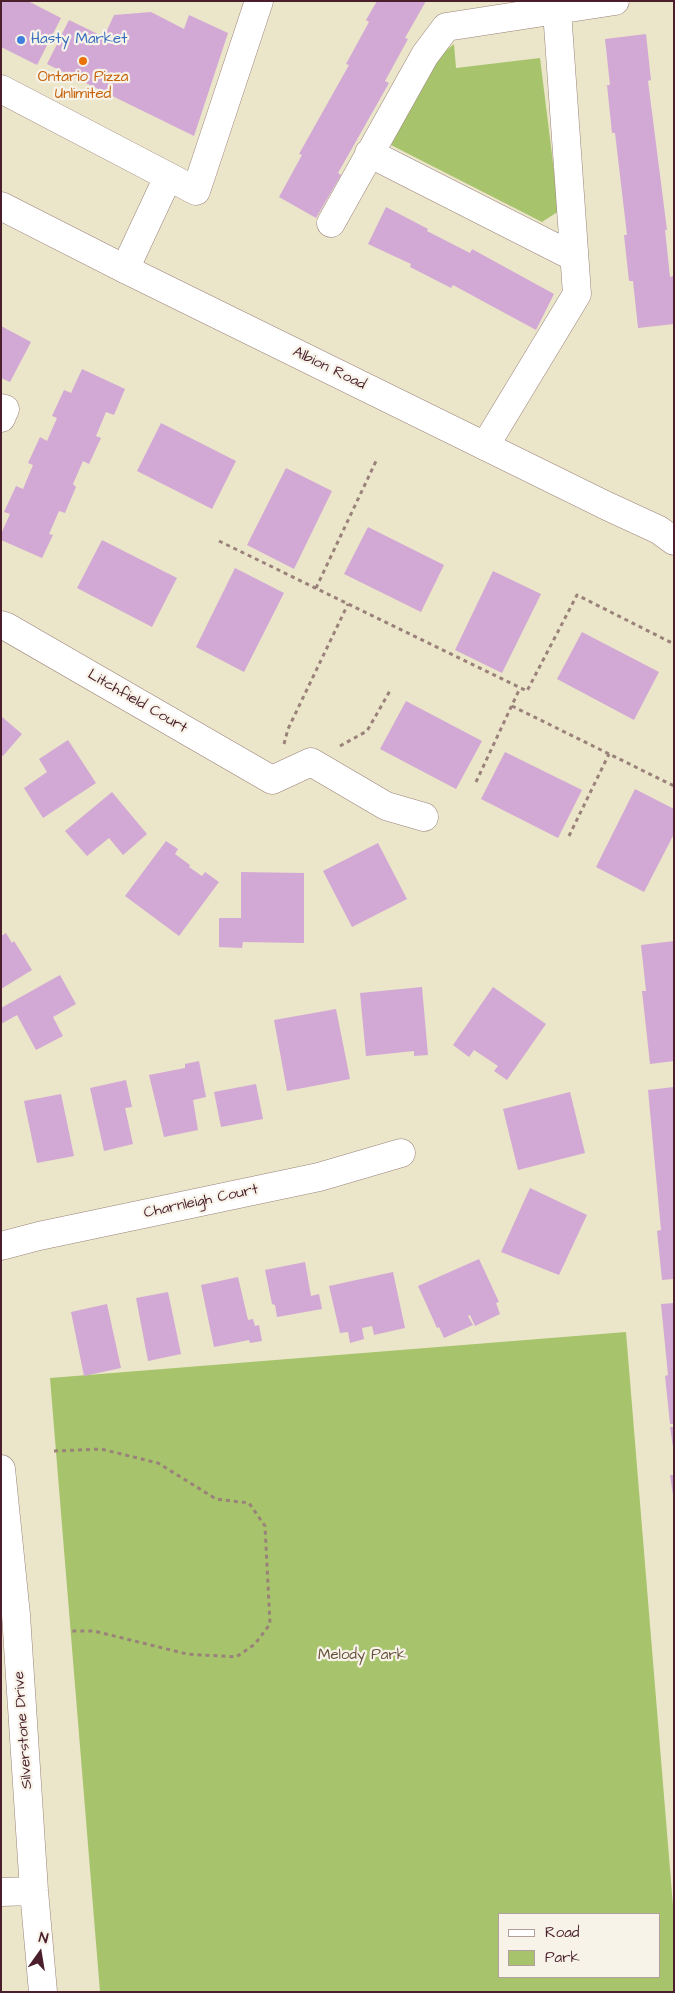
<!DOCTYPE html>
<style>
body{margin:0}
#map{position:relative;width:675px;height:1993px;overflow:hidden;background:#ebe5c9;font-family:"Architects Daughter",sans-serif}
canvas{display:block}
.frame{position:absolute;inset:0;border:2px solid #4a1f2b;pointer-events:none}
.legend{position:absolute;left:498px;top:1913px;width:162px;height:65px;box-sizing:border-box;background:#f7f3e8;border:1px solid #b29e9c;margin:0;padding:6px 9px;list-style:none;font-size:15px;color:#4a1f2b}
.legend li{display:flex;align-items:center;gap:10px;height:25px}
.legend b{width:25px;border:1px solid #b29e9c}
.north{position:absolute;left:15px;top:1928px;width:50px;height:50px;-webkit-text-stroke:4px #f7f3e8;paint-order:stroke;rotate:13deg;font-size:14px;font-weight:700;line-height:20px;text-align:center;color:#4a1f2b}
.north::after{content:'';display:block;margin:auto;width:18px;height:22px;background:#4a1f2b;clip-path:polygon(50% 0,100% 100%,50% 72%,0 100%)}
</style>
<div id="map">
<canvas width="675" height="1993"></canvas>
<div class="frame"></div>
<ul class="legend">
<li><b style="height:6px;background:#fff"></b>Road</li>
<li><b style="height:14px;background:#a7c46c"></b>Park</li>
</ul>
<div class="north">N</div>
</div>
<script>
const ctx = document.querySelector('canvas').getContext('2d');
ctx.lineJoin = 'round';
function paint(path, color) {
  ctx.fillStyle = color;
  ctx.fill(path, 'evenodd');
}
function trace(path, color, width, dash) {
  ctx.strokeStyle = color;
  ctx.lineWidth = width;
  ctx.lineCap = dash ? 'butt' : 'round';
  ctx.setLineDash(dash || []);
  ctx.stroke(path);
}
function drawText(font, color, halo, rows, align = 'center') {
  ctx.font = font + ' "Architects Daughter",sans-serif';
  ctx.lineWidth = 4.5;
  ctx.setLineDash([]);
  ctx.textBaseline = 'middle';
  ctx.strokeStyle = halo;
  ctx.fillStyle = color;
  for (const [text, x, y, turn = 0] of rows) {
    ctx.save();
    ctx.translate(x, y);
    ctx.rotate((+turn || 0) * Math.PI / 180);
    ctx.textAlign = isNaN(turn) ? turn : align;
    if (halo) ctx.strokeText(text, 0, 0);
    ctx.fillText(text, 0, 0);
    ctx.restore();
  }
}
paint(new Path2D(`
 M454,44L456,68L540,58L559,211L542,222L391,145L438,57Z
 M626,1332L674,1918V1992H100L50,1378ZM499,1914H659V1977H499Z`), '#a7c46c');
paint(new Path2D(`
 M1,1H28L61,18L37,65L1,47Z
 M377,1H426L405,38L408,39L385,81L389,83L338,173L341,175L316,218L279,197L302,155L299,154L349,65L346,64L369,22L366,20Z
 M151,12L184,29L189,15L228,33L194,136L47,64L69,20L104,37L114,15Z
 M646,34L651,80L648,81L667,230H665L670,277L673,276L674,281V324L638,328L633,281H629L624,235H627L615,133H612L607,85H610L605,39Z
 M386,207L428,229L427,231L470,253L472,249L554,294L536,330L453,285L451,288L410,267L411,264L368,244Z
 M1,326L31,342L10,382L1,378Z
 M82,369L125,389L114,415L106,412L96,436L101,438L89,464L83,461L73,484L76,487L65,513L59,511L49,534L53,535L42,558L1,540V534L10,514L4,512L16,486L23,489L33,465L28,463L40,437L47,441L57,418L52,416L64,390L71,393Z
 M161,423L236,461L212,509L137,471Z
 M286,468L332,491L294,569L247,545Z
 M368,527L444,565L421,612L344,574Z
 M102,540L177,578L152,627L77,588Z
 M235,568L284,593L244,672L196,647Z
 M493,571L541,594L502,673L455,650Z
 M582,632L659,672L634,720L557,679Z
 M406,701L482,741L456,789L380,749Z
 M1,716L22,734L3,756L1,755Z
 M68,740L96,783L43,818L24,788L47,772L39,759Z
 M505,752L582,790L558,838L481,799Z
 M635,789L674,809V834L644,892L596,867Z
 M112,792L147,834L123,855L109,838L87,856L65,831Z
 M166,841L178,849L175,854L190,865L189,867L202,876L205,872L219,882L179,936L125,896Z
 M378,843L407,899L352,927L323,871Z
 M241,872L304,873V943L243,942L242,948L219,947V918H241Z
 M6,933L12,943L14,941L32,970L1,989V936Z
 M674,941V1061L650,1064L642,991H646L641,945Z
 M60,975L76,1004L53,1017L63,1036L36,1050L17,1015L1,1024V1008Z
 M422,987L428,1055L414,1056V1051L366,1056L360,993Z
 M493,987L546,1024L507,1080L494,1071L498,1066L474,1050L469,1057L453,1045Z
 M336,1009L350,1079L287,1091L274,1020Z
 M199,1061L206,1097L193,1100L198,1130L164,1137L149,1075L185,1068V1064Z
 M126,1080L132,1107L125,1108L133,1144L104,1151L90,1088Z
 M256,1084L263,1119L221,1127L214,1092Z
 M674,1087V1279L662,1280L657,1231L661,1230L648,1090Z
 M570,1092L585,1153L518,1170L503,1109Z
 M61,1094L74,1156L37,1163L24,1101Z
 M530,1188L587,1215L559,1275L501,1252Z
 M479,1259L499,1302L496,1303L500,1314L475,1326L470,1315L468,1316L473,1325L444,1338L439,1327L437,1328L418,1286Z
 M305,1262L311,1296L319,1294L322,1309L277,1317L275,1305L272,1304L265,1270Z
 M393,1272L405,1328L374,1335L372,1326L362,1328L364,1339L350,1343L348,1332L340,1333L329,1286Z
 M238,1277L248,1320L253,1319L255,1326L259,1325L262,1341L250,1343L249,1340L214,1347L201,1285Z
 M168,1292L181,1354L148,1361L136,1298Z
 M674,1303V1424H670L665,1376L668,1375L661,1304Z
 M107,1304L121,1368L84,1376L71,1312Z
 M670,1427H674V1446L673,1447Z
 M670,1475H674V1495H673Z`), '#d2a9d5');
const minor = new Path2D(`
 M1,89L196,191L259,1
 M369,153L574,257
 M331,223L425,55L446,27L615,1
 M125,269L168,177
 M1,408L5,409L1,418
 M485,446L577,294L557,11
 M1,625L7,627L272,780L311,762L386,806L424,817
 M1,1246L39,1236L319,1177L401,1153
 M1,1469L16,1615L34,1891L43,1992
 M1,1892L34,1891`);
const major = new Path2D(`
 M1,206L125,269L607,506L659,530L674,541`);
trace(minor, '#9a827a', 29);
trace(major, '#9a827a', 29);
trace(new Path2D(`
 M219,541L527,691L577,595L674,644
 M316,588L377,459
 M512,706L674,786
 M284,744L288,729L348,604
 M340,746L367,731L391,689
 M476,782L520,688
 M569,836L609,754
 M54,1451L101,1449L158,1463L216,1499L249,1503L265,1526L270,1624L255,1644L236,1657L187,1654L94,1631H72`), '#9a827a', 3, [4, 4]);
trace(minor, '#fff', 28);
trace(major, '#fff', 28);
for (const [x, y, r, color] of [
 [21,40,5,"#3f7fe0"],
 [83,61,5,"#e8710a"]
]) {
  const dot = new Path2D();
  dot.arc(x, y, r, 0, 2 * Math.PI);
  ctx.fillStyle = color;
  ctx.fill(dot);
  trace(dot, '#f7f3e8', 2);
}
drawText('15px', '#366cbe', '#f7f3e8', [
 ["Hasty Market",31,40]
], 'left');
drawText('15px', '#c56008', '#f7f3e8', [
 ["Ontario Pizza",83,78],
 ["Unlimited",83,95]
]);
drawText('15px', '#4a1f2b', '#f7f3e8', [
 ["Albion Road",329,369,26],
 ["Litchfield Court",137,702,30],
 ["Charnleigh Court",201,1202,-12],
 ["Silverstone Drive",24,1730,-94]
]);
drawText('15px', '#66513e', '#f7f3e8', [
 ["Melody Park",362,1656]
]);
</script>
